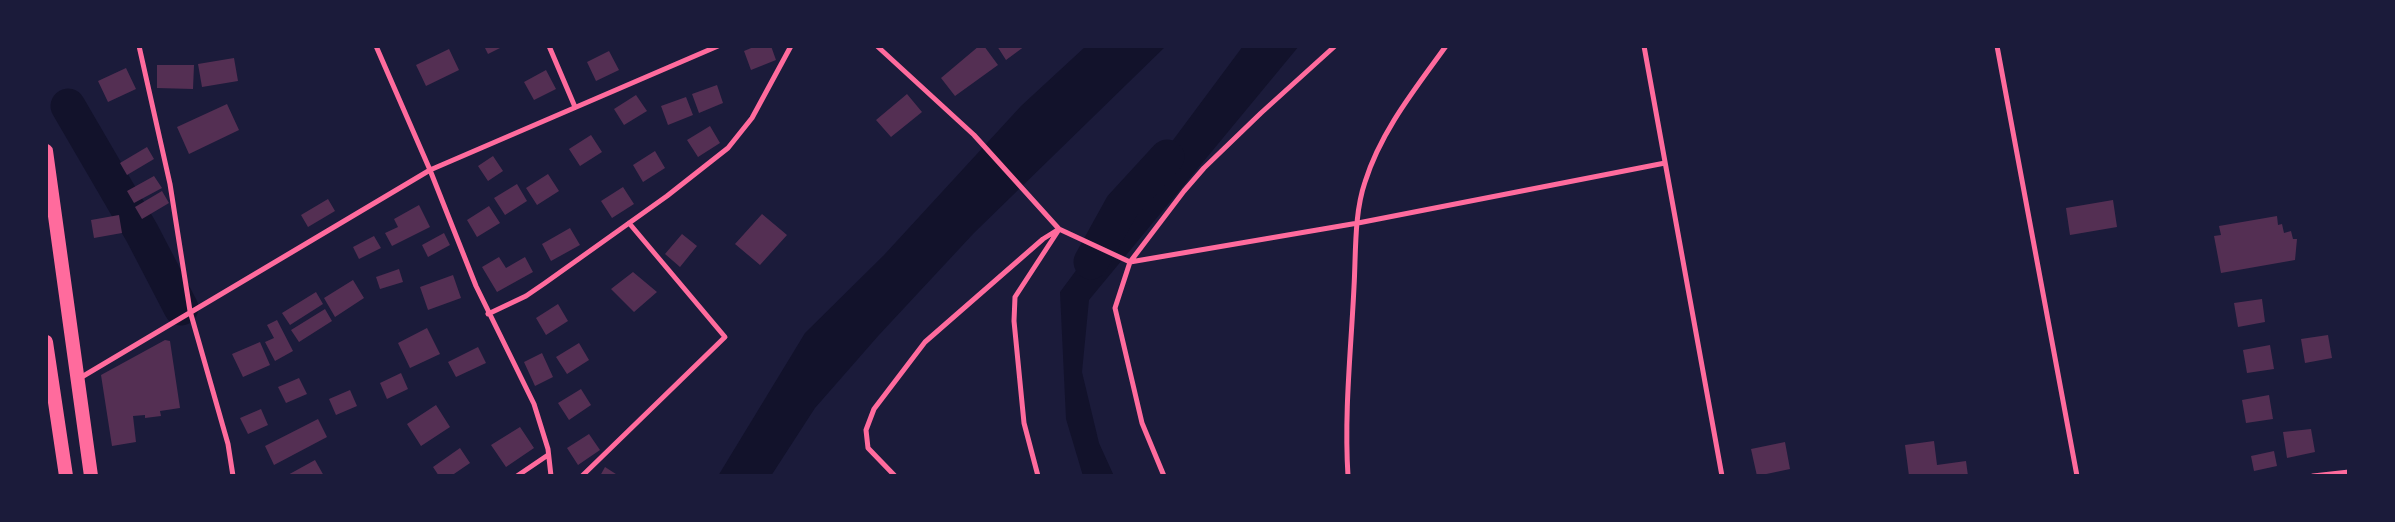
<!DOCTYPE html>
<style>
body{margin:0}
#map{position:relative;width:2395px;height:522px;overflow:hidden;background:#1b1b3a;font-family:"DejaVu Sans",sans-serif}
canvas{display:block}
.frame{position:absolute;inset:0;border:48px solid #1b1b3a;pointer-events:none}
</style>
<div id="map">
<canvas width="2395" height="522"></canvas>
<div class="frame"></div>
</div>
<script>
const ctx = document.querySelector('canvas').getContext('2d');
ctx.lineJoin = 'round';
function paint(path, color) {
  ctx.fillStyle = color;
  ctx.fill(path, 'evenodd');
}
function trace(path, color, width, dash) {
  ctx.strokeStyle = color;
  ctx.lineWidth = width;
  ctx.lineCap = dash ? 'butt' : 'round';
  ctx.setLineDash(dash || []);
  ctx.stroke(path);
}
paint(new Path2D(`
 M1086,46H1166L974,233L879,335L815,408L771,476H718L805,333L884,255L1021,106Z
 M1243,46H1299L1089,300L1082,372L1099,443L1114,476H1083L1066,419L1060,292Z`), '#12122b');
trace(new Path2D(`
 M68,106L142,233L181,308
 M1091,262L1122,206L1167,157`), '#12122b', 35);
paint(new Path2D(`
 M484,46H504L488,54Z
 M756,46H771L776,60L751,70L744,51Z
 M979,46H984L998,65L955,96L941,78Z
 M997,46H1025L1006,60Z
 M449,49L459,70L426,86L416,65Z
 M609,51L619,70L596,81L587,62Z
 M234,58L238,81L202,87L198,64Z
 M157,65H194L193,89L157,88Z
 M126,68L136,89L108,102L98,81Z
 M546,70L556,89L534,100L524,82Z
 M717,85L723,103L699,113L692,94Z
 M907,94L922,112L891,137L876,120Z
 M636,95L647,111L624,125L614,109Z
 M686,97L693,115L668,125L661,106Z
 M227,104L239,130L189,154L177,127Z
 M710,126L720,143L698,157L687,140Z
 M591,135L602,152L580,166L569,149Z
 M147,147L154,159L127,175L120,163Z
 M655,151L665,168L643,182L633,165Z
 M493,156L503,171L488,181L478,166Z
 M548,174L559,191L537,205L526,188Z
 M154,176L162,188L134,203L127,191Z
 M517,184L527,201L505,215L494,198Z
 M623,187L634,204L612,218L601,201Z
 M162,191L169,203L142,219L135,207Z
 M328,199L335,211L308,227L301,215Z
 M2113,200L2117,227L2070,235L2066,208Z
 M419,205L430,227L392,246L385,233L398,227L394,219Z
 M489,206L500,223L477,237L467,220Z
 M762,214L787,235L760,265L735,244Z
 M119,215L122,233L94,238L91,220Z
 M2277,216L2278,225L2282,224L2284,233L2291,231L2293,239H2297L2295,260L2221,273L2214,236L2221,235L2219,226Z
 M570,228L580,245L551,261L542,244Z
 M444,233L450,245L428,257L422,245Z
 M682,234L697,246L680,267L665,254Z
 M374,236L381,248L359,259L353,247Z
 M499,257L506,268L525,257L533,272L497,292L482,267Z
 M399,269L403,282L380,289L376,277Z
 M633,272L657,292L634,312L611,289Z
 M453,275L461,298L428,310L420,287Z
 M353,280L364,298L335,317L324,298Z
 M316,292L323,304L290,325L282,313Z
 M2262,299L2265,322L2238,327L2234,303Z
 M558,304L568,321L546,335L536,318Z
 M325,309L332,321L299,342L291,330Z
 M277,320L293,351L275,361L265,342L274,338L267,325Z
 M427,328L440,354L410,368L398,343Z
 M2328,335L2332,358L2305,363L2301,339Z
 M165,340L170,341L180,408L160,411L161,416L145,418V415L133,416L136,442L112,446L101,375Z
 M260,342L270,365L243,377L232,354Z
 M579,343L589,360L567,374L556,357Z
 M2270,345L2274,369L2247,373L2243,350Z
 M478,347L486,363L456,377L448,362Z
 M542,353L553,377L535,386L524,362Z
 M401,373L408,389L387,399L380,383Z
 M299,378L307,394L286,403L278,387Z
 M581,389L591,405L569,420L558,403Z
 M350,390L357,406L336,415L329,399Z
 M2269,395L2273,419L2246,423L2242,400Z
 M436,405L450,427L421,446L407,424Z
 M261,409L268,425L248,434L240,418Z
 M318,419L327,437L274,465L265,446Z
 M520,427L534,448L506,467L491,445Z
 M2311,429L2315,452L2287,458L2283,432Z
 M589,434L600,450L578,465L567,448Z
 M1934,441L1937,465L1966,461L1968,476H1909L1905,445Z
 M1785,442L1790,469L1757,476L1751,449Z
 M460,448L470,463L451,476H439L433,467Z
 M2274,451L2277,466L2254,471L2251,456Z
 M315,460L324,476H286Z
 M605,467L619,476H600Z`), '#542f53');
trace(new Path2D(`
 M139,46L170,184L190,311L228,444L233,476
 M376,46L430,170L476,286L534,404L548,449L551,476
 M549,46L575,107
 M877,46L974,135L1059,229L1130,262L1358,223L1665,163
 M1644,46L1722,476
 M1997,46L2077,476
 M488,314L526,296L545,283L667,196L728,148L752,118L791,46
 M80,378L430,170L718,46
 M517,476L548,455
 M582,476L725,337L629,223
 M895,476L868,448L866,430L874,409L925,342L1043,239L1059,229
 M1038,476L1024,423L1014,321L1015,297L1058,231
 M1164,476L1142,423L1115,308L1130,262L1184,191L1204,168L1261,113L1335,46
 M1348,476C1344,413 1351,350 1354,287C1356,253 1354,214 1365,182C1381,131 1415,89 1446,46
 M2313,476L2349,472`), '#ff6b9d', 5);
trace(new Path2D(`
 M46,151L91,476
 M46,342L66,476`), '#ff6b9d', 14);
</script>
